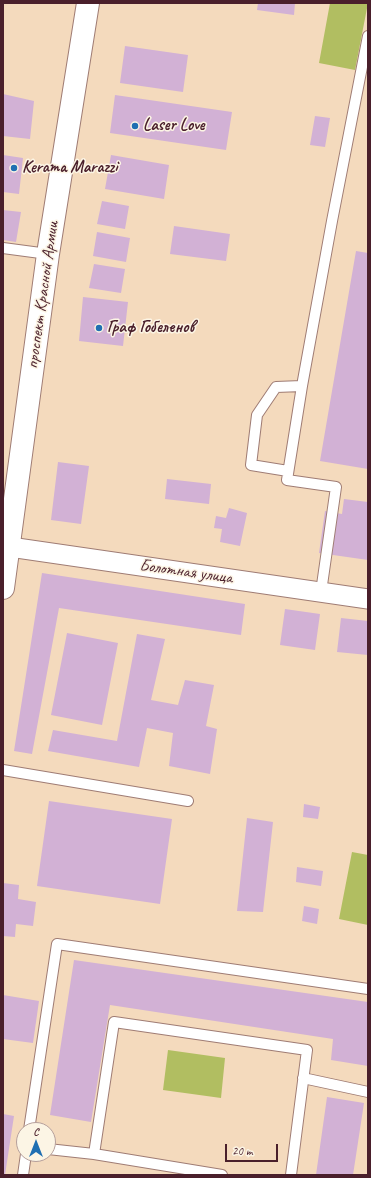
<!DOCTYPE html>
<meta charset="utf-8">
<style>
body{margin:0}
#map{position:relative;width:371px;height:1178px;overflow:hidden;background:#f4dabd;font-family:Caveat,sans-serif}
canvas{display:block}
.frame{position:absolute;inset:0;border:4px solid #4a1f2b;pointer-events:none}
.north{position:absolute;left:16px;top:1122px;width:40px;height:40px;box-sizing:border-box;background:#fcf5e5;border:1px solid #b59f9b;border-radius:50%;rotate:0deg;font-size:11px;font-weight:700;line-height:16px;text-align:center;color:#4a1f2b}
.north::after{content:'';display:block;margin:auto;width:14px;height:18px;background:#1f6fb2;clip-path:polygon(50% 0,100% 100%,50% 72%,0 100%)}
.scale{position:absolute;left:225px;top:1144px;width:53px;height:18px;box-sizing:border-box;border:2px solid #4a1f2b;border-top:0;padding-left:5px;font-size:12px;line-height:14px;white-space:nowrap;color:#4a1f2b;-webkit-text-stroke:3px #fcf5e5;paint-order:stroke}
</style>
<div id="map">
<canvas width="371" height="1178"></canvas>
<div class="frame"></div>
<div class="north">С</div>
<div class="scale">20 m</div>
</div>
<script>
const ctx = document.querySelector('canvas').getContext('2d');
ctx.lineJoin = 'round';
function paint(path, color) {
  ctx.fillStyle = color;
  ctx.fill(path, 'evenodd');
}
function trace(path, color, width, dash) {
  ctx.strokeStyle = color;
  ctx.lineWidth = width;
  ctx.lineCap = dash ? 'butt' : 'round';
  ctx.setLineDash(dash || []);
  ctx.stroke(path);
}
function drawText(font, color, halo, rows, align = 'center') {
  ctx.font = font + ' Caveat,sans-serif';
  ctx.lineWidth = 3;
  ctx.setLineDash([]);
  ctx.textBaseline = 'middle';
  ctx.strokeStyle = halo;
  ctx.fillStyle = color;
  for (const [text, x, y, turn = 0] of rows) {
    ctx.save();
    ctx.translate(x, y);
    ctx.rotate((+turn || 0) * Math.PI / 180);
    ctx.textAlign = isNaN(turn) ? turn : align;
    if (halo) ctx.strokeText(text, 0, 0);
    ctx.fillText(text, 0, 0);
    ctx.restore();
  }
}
paint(new Path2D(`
 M330,3H368L355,70L319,63Z
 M352,852L368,855V925L339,919Z
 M168,1050L225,1058L221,1098L163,1090Z`), '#b1be61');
paint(new Path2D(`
 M258,3H295L294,15L257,10Z
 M125,46L188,55L183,92L120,83Z
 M3,94L34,101L30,139L3,136Z
 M115,95L232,112L226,150L110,133Z
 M315,116L330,118L325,147L310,145Z
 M3,155L23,158L19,194L3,192Z
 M111,155L169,165L164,199L105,189Z
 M102,201L129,206L125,229L97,224Z
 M3,210L21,212L16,242L3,240Z
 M174,226L230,234L226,261L170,254Z
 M97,232L130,238L126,262L93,256Z
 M356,251L368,253V469L320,461Z
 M94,264L125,269L121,293L89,288Z
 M83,297L128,302L123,346L79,341Z
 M58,462L89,466L81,524L51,520Z
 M167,479L211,484L209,504L165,499Z
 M344,499L368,502V560L319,553L325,511L342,514Z
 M229,508L247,513L240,546L220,542L222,529L214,528L216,516L226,518Z
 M42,573L245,604L241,635L59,608L32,754L14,751Z
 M285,609L320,614L315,650L280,645Z
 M341,618L368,621V655L337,652Z
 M67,633L118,643L102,725L51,715Z
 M137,634L165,639L151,700L178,705L185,680L214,685L206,726L217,729L210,774L169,766L173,733L147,728L139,767L48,751L53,730L117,741Z
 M49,801L172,819L160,904L37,886Z
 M304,804L320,807L318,819L303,817Z
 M247,818L273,822L263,912L237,911Z
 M297,867L323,871L321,886L296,882Z
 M3,883L19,885L18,899L36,902L33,926L16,924L15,937L3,936Z
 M304,906L319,909L317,924L302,921Z
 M74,960L368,1002V1066L331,1060L333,1039L110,1005L91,1122L50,1115Z
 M3,995L39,1001L33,1043L3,1039Z
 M327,1097L364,1103L353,1175H316Z
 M3,1114L14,1116L5,1175H3Z`), '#d2b1d5');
const lane = new Path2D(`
 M3,248L48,254
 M288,471L251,465L257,415L276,387L302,386
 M321,592L336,487L287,480L302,386L332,221L368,36
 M3,770L188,801
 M303,1078L368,1092
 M29,1130L57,944L368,989
 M48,1149L94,1154L222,1175
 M94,1154L114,1022L307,1050L291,1175
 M23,1175L26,1154`);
const street = new Path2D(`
 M3,546L368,599`);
const secondary = new Path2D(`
 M3,588L48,254L88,3`);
trace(lane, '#9f7c74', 12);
trace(street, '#9f7c74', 21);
trace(secondary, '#9f7c74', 24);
trace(lane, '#fff', 10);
trace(street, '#fff', 19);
trace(secondary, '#fff', 22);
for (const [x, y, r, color] of [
 [135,126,4,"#1f6fb2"],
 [14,168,4,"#1f6fb2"],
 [99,328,4,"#1f6fb2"]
]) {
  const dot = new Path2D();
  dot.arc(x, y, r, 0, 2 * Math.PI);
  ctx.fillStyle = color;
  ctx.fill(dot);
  trace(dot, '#fcf5e5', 1.5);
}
drawText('bold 17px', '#4a1f2b', '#fcf5e5', [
 ["Laser Love",143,126],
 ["Kerama Marazzi",22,168],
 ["Граф Гобеленов",107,328]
], 'left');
drawText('17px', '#4a1f2b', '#fcf5e5', [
 ["проспект Красной Армии",43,295,-82],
 ["Болотная улица",186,572,8]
]);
</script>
